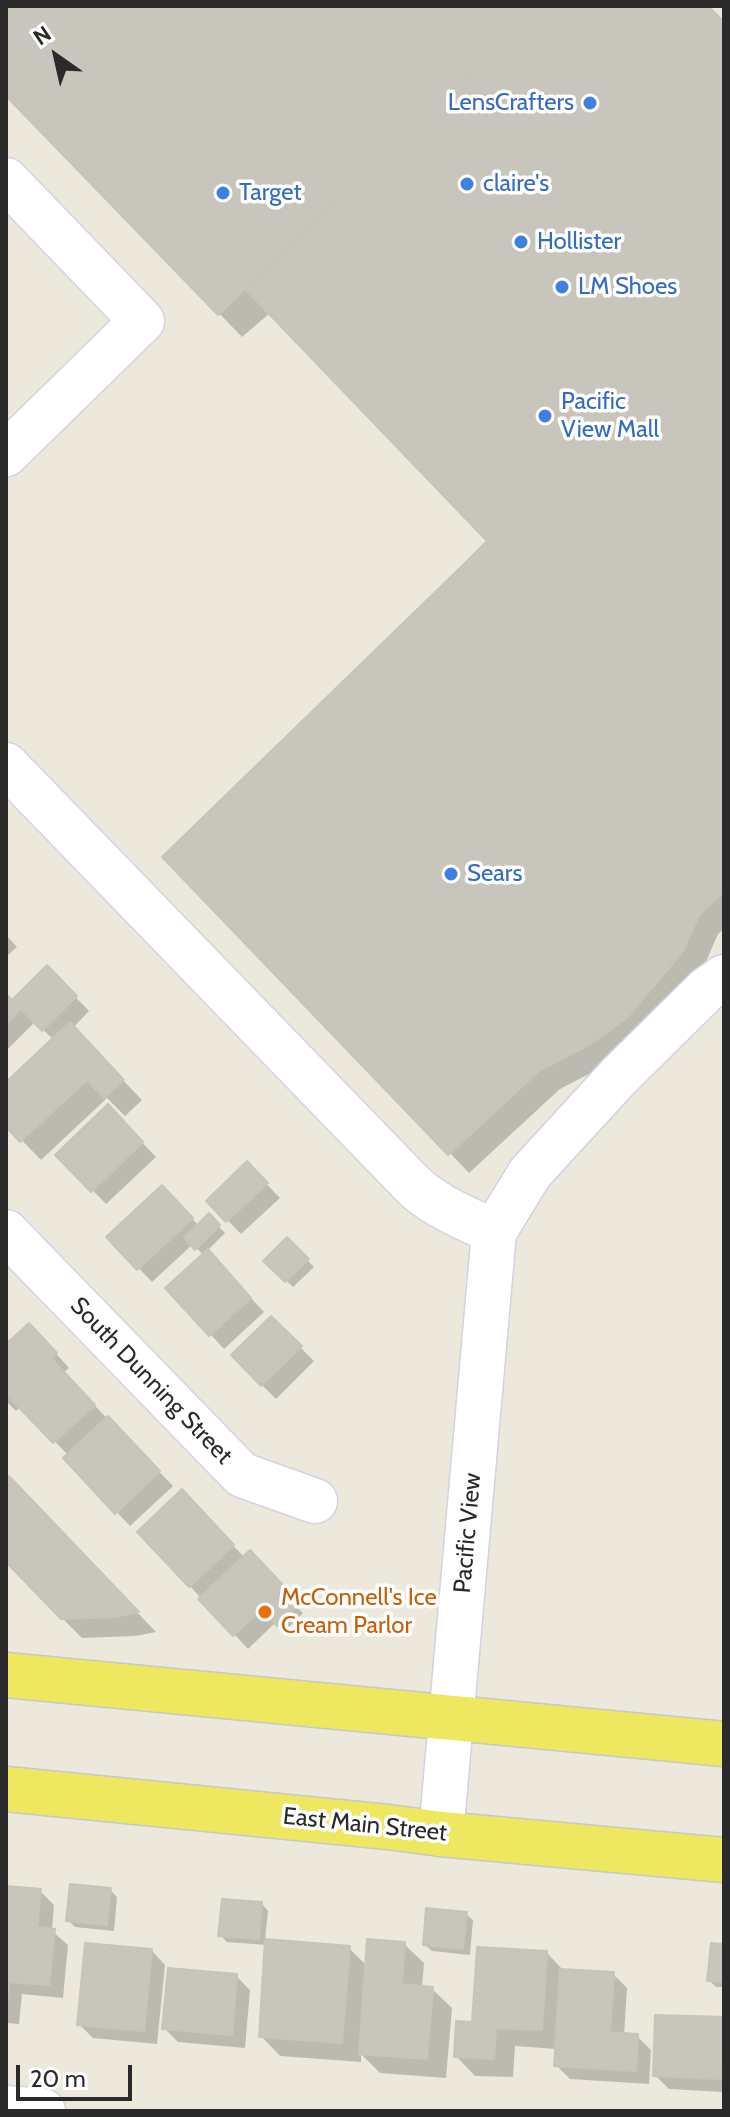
<!DOCTYPE html>
<style>
body{margin:0}
#map{position:relative;width:730px;height:2117px;overflow:hidden;background:#ece8dc;font-family:Cabin,sans-serif}
canvas{display:block}
.frame{position:absolute;inset:0;border:8px solid #2a2a2a;pointer-events:none}
.north{position:absolute;left:16px;top:16px;width:80px;height:80px;-webkit-text-stroke:6px #fff;paint-order:stroke;rotate:326deg;font-size:22px;font-weight:700;line-height:32px;text-align:center;color:#2a2a2a}
.north::after{content:'';display:block;margin:auto;width:28px;height:36px;background:#2a2a2a;clip-path:polygon(50% 0,100% 100%,50% 72%,0 100%)}
.scale{position:absolute;left:16px;top:2065px;width:116px;height:36px;box-sizing:border-box;border:4px solid #2a2a2a;border-top:0;padding-left:10px;font-size:24px;line-height:28px;white-space:nowrap;color:#2a2a2a;-webkit-text-stroke:6px #fff;paint-order:stroke}
</style>
<div id="map">
<canvas width="730" height="2117"></canvas>
<div class="frame"></div>
<div class="north">N</div>
<div class="scale">20 m</div>
</div>
<script>
const ctx = document.querySelector('canvas').getContext('2d');
ctx.lineJoin = 'round';
function paint(path, color) {
  ctx.fillStyle = color;
  ctx.fill(path, 'evenodd');
}
function trace(path, color, width, dash) {
  ctx.strokeStyle = color;
  ctx.lineWidth = width;
  ctx.lineCap = dash ? 'butt' : 'round';
  ctx.setLineDash(dash || []);
  ctx.stroke(path);
}
function drawText(font, color, halo, rows, align = 'center') {
  ctx.font = font + ' Cabin,sans-serif';
  ctx.lineWidth = 7;
  ctx.setLineDash([]);
  ctx.textBaseline = 'middle';
  ctx.strokeStyle = halo;
  ctx.fillStyle = color;
  for (const [text, x, y, turn = 0] of rows) {
    ctx.save();
    ctx.translate(x, y);
    ctx.rotate((+turn || 0) * Math.PI / 180);
    ctx.textAlign = isNaN(turn) ? turn : align;
    if (halo) ctx.strokeText(text, 0, 0);
    ctx.fillText(text, 0, 0);
    ctx.restore();
  }
}
paint(new Path2D(`
 M6,6H705L724,26V929L718,934L702,971L608,1064L560,1089L469,1173L450,1153L490,541L270,313L242,337L6,94Z
 M6,935L17,947L6,957Z
 M47,968L89,1011L73,1028L142,1100L125,1116L107,1098L41,1160L6,1124V1084L54,1040L35,1022L6,1051V997L12,1002Z
 M108,1107L156,1157L106,1204L58,1155Z
 M247,1164L280,1198L241,1234L209,1201Z
 M176,1202L199,1226L209,1216L225,1233L207,1251L264,1312L224,1349L168,1288L204,1256L193,1244L152,1282L109,1237Z
 M287,1240L314,1267L293,1287L266,1261Z
 M271,1318L314,1361L276,1399L233,1356Z
 M43,1339L69,1368L63,1373L173,1486L130,1526L65,1458L68,1455L21,1406L16,1411L6,1401V1347Z
 M6,1475L156,1632L135,1636L82,1638L62,1618L6,1559Z
 M196,1506L244,1557L250,1552L297,1602L294,1604L303,1613L285,1631L276,1622L248,1649L140,1532Z
 M6,1888L40,1891L54,1905L52,1931L68,1945L63,1998L22,1994L19,2024L6,2023Z
 M110,1890L117,1897L114,1931L75,1927L68,1920Z
 M262,1904L268,1911L265,1941L349,1948L367,1966L404,1944L424,1963L422,1988L432,1989L452,2008L446,2078L380,2073L361,2054V2062L280,2056L261,2036L267,1945L227,1942L220,1935Z
 M466,1914L473,1920L470,1955L432,1951L425,1945Z
 M724,1946V1987H716L709,1980Z
 M152,1951L165,1965L157,2044L93,2038L79,2024Z
 M547,1953L564,1971L613,1974L627,1988L624,2035L637,2036L651,2050L649,2084L570,2079L556,2065L557,2049L515,2046L513,2077L475,2076L456,2056L474,2024Z
 M236,1976L250,1990L245,2048L178,2042L164,2028Z
 M723,2019L724,2092L669,2089L655,2075Z`), '#0003');
const building = new Path2D(`
 M6,6H539L218,315L6,96Z
 M539,6H708L724,22V835L463,565L487,541L246,290Z
 M463,565L724,835V891L699,915L683,951L627,1018L589,1045L540,1070L448,1155L162,857Z
 M47,965L77,996L42,1031L21,1009L6,1024V994L12,1000Z
 M70,1022L124,1080L104,1098L87,1080L20,1142L6,1127V1082Z
 M108,1104L143,1142L91,1192L55,1155Z
 M247,1161L268,1183L226,1222L206,1201Z
 M162,1185L193,1218L137,1270L106,1237Z
 M209,1213L220,1225L195,1250L184,1238Z
 M287,1237L309,1259L285,1282L263,1261Z
 M208,1249L251,1298L209,1336L165,1288Z
 M271,1316L302,1346L261,1386L231,1355Z
 M29,1323L57,1353L51,1358L95,1405L53,1443L6,1394V1344Z
 M108,1416L160,1471L115,1514L63,1458Z
 M9,1476L139,1612L114,1617L61,1619L6,1562V1479Z
 M182,1489L234,1545L189,1587L137,1532Z
 M250,1550L285,1587L233,1636L198,1599Z
 M284,1591L298,1605L277,1626L263,1610Z
 M70,1884L111,1888L107,1925L66,1921Z
 M6,1886L41,1889L37,1927L55,1929L49,1985L9,1982L6,2009Z
 M222,1899L262,1902L259,1939L218,1936Z
 M426,1908L467,1912L463,1949L423,1945Z
 M265,1939L350,1946L342,2043L259,2037Z
 M367,1939L405,1942L402,1984L433,1987L427,2059L359,2054Z
 M85,1943L152,1949L144,2031L77,2025Z
 M711,1943L724,1944V1982L707,1981Z
 M477,1947L547,1951L542,2030L496,2028L494,2059L454,2057L456,2021L472,2022Z
 M168,1968L237,1974L232,2035L162,2029Z
 M560,1969L614,1972L610,2032L638,2034L636,2071L554,2066Z
 M655,2015L724,2017L721,2079L653,2076Z`);
paint(building, '#c7c5bc');
trace(building, '#c7c5b6', 2);
const minor = new Path2D(`
 M6,180L142,321L6,454
 M6,765L413,1185C436,1207 466,1218 494,1232
 M6,1232L242,1475L315,1501
 M441,1834L494,1232L530,1173L618,1077L707,989L724,977
 M6,2108L43,2111`);
const major = new Path2D(`
 M6,1675L724,1744
 M6,1789L388,1827L441,1834L724,1860`);
trace(minor, '#d2d2e3', 47);
trace(major, '#c8c8c8', 47);
trace(minor, '#fff', 44);
trace(major, '#ede860', 44);
for (const [x, y, r, color] of [
 [590,103,8,"#3f7fe0"],
 [467,184,8,"#3f7fe0"],
 [223,193,8,"#3f7fe0"],
 [521,242,8,"#3f7fe0"],
 [562,287,8,"#3f7fe0"],
 [545,416,8,"#3f7fe0"],
 [451,874,8,"#3f7fe0"],
 [265,1612,8,"#e8710a"]
]) {
  const dot = new Path2D();
  dot.arc(x, y, r, 0, 2 * Math.PI);
  ctx.fillStyle = color;
  ctx.fill(dot);
  trace(dot, '#fff', 3);
}
drawText('24px', '#366cbe', '#fff', [
 ["LensCrafters",574,103,"right"],
 ["claire's",483,184],
 ["Target",239,193],
 ["Hollister",537,242],
 ["LM Shoes",578,287],
 ["Pacific",561,402],
 ["View Mall",561,430],
 ["Sears",467,874]
], 'left');
drawText('24px', '#2a2a2a', '#fff', [
 ["South Dunning Street",151,1381,46],
 ["Pacific View",468,1533,-85],
 ["East Main Street",365,1825,6]
]);
drawText('24px', '#c56008', '#fff', [
 ["McConnell's Ice",281,1598],
 ["Cream Parlor",281,1626]
], 'left');
</script>
